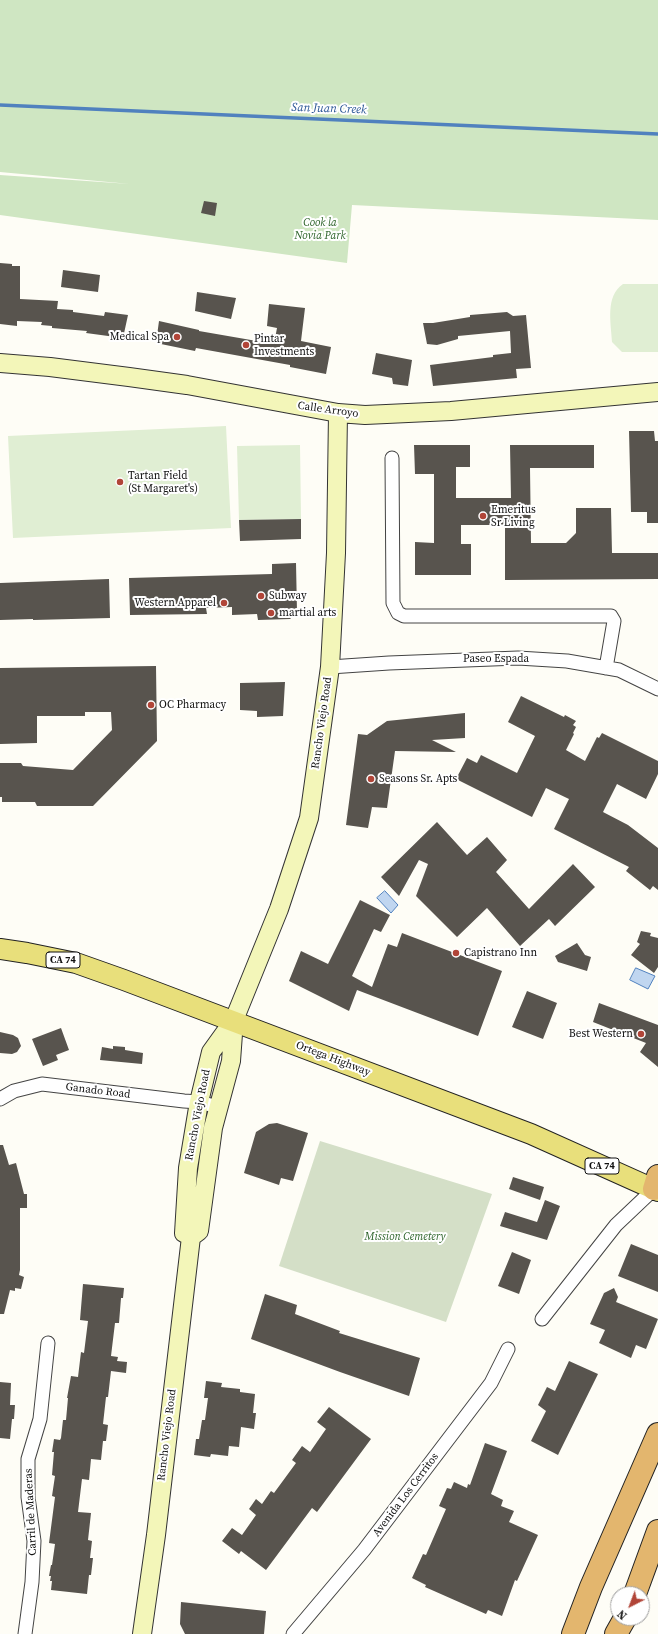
<!DOCTYPE html>
<style>
body{margin:0}
#map{position:relative;width:658px;height:1634px;overflow:hidden;background:#fefdf6;font-family:"Source Serif 4",serif}
canvas{display:block}
.north{position:absolute;left:610px;top:1586px;width:40px;height:40px;box-sizing:border-box;background:#fff;border:1px solid #a0a0a0;border-radius:50%;rotate:222deg;font-size:11px;font-weight:700;line-height:16px;text-align:center;color:#111}
.north::after{content:'';display:block;margin:auto;width:14px;height:18px;background:#b14538;clip-path:polygon(50% 0,100% 100%,50% 72%,0 100%)}
</style>
<div id="map">
<canvas width="658" height="1634"></canvas>
<div class="north">N</div>
</div>
<script>
const ctx = document.querySelector('canvas').getContext('2d');
ctx.lineJoin = 'round';
function paint(path, color) {
  ctx.fillStyle = color;
  ctx.fill(path, 'evenodd');
}
function trace(path, color, width, dash) {
  ctx.strokeStyle = color;
  ctx.lineWidth = width;
  ctx.lineCap = dash ? 'butt' : 'round';
  ctx.setLineDash(dash || []);
  ctx.stroke(path);
}
function drawText(font, color, halo, rows, align = 'center') {
  ctx.font = font + ' "Source Serif 4",serif';
  ctx.lineWidth = 4;
  ctx.setLineDash([]);
  ctx.textBaseline = 'middle';
  ctx.strokeStyle = halo;
  ctx.fillStyle = color;
  for (const [text, x, y, turn = 0] of rows) {
    ctx.save();
    ctx.translate(x, y);
    ctx.rotate((+turn || 0) * Math.PI / 180);
    ctx.textAlign = isNaN(turn) ? turn : align;
    if (halo) ctx.strokeText(text, 0, 0);
    ctx.fillText(text, 0, 0);
    ctx.restore();
  }
}
paint(new Path2D(`
 M0,0H658V220L352,205L347,263L0,215V175L130,184L0,172Z`), '#cfe6c2');
paint(new Path2D(`
 M320,1141L492,1194L446,1322L279,1266Z`), '#d4dfc7');
paint(new Path2D(`
 M623,284H658V352H622L612,342C611,323 605,296 623,284Z
 M226,426L231,528L13,538L8,436Z
 M300,445L301,519L239,520L237,446Z`), '#e0eed3');
const water = new Path2D(`
 M385,891L398,905L391,913L377,898Z
 M636,968L655,976L648,989L630,980Z`);
paint(water, '#c0d6f0');
trace(water, '#5081be', 1);
trace(new Path2D(`
 M0,105L658,134`), '#5081be', 3.5);
paint(new Path2D(`
 M204,201L217,203L215,216L201,213Z
 M0,263L12,264V266H20V299L58,301L57,309L73,310V312L104,316L105,312L128,315L123,338L86,333L87,331L52,328V326L41,325L42,322L17,321V326L0,324Z
 M63,270L100,275L98,292L61,287Z
 M197,292L236,298L231,319L195,311Z
 M269,304L305,308L301,341L331,347L326,374L290,367V365L196,348L195,351L156,343L159,321L199,330V331L274,344L277,328L267,326Z
 M507,312L513,316L526,315L531,368L516,369L517,378L433,386L430,365L493,357V355L511,353L510,331L458,336V339L437,345L427,344L423,323H433L470,317V315Z
 M376,353L412,360L408,386L393,384L392,378L372,374Z
 M629,431H654L655,441H658V523H647V512H631Z
 M414,445H470V467H456V498H511L510,445H594V468H530L531,543H566L576,533V508H611L612,553H658V579L505,580V525H461V544H471V575H415V542L434,543V474H415Z
 M301,519V539L240,541L239,520Z
 M296,563L297,612L290,619L258,620L257,614L232,615V607L206,608L207,614L130,615L129,578L272,574V564Z
 M109,579L110,618L33,620V619L0,620V583Z
 M156,666L157,741L93,806H37L35,802H2V797H0V763H21L23,766L73,770L112,730L111,712H85V716H37V743L0,744V668Z
 M285,682L283,716L257,717V711L240,710V683Z
 M521,696L564,717L565,715L576,721L573,725L576,727L573,733L574,734L566,750L585,761L597,737L599,738L602,733L658,761V774L646,799L617,784L603,812L628,825L658,848V890L653,886L650,890L626,871L629,867L554,829L569,799L546,788L532,817L456,779L467,758L477,763L481,755L517,773L535,736L508,722Z
 M465,713V738L432,740L456,752L395,751L387,808L372,807L368,828L346,825L358,734L367,735L387,721Z
 M437,822L467,855L487,837L507,860L496,872L529,909L573,864L595,887L555,926L549,919L520,946L487,908L457,937L416,896L428,864L419,860L399,896L381,877Z
 M360,900L390,915L381,932L374,929L352,976L372,987L388,944L397,947L402,933L502,971L478,1036L357,990L349,1011L289,981L301,951L328,964Z
 M641,931L651,933L650,936L658,938V967L654,973L631,955L640,944L637,942Z
 M577,943L585,955L591,957L587,971L558,962L555,956Z
 M527,991L557,1003L543,1039L512,1027Z
 M599,1003L658,1025V1067L640,1052L646,1043L593,1022Z
 M61,1028L69,1050L56,1055L58,1060L43,1066L32,1039Z
 M0,1032L13,1035L18,1038L21,1046L17,1052L12,1054L0,1053Z
 M113,1046L125,1047V1050L143,1053L142,1064L100,1060L102,1047L113,1049Z
 M277,1123L308,1133L293,1181L281,1178L279,1185L244,1173L256,1132L269,1124Z
 M0,1145H3L9,1165L16,1163L24,1194H27V1208H20V1270L19,1275L24,1277L21,1289L15,1288V1291L10,1290L4,1314H0Z
 M513,1177L544,1187L540,1200L509,1189Z
 M545,1200L560,1206L547,1240L500,1226L505,1212L537,1222Z
 M631,1244L658,1255V1292L618,1276Z
 M512,1252L531,1260L519,1294L498,1286Z
 M83,1284L124,1288L123,1298H121L119,1323H115L111,1356L118,1357L117,1361L127,1362L126,1373L111,1371L108,1397H106L103,1424L108,1425L106,1441H103L101,1460L91,1459L89,1480L82,1479L78,1512L91,1513L88,1540L92,1541L90,1558H93L91,1575H89L87,1594L51,1590L52,1581H50L51,1576H49L51,1565H52L55,1544L49,1543L55,1497L52,1496L55,1476L52,1475L54,1452H52L54,1439L60,1440L61,1438L63,1420H66L68,1398H67L71,1376L78,1377L81,1352L84,1353L88,1321L80,1320Z
 M614,1288L618,1297L616,1302L658,1319L646,1349L636,1345L631,1358L599,1343L605,1330L590,1324L604,1293Z
 M265,1294L297,1305L295,1314L340,1331L339,1333L420,1358L409,1396L340,1372L251,1339Z
 M569,1361L598,1374L558,1455L531,1441L546,1411L538,1405L547,1387L555,1391Z
 M206,1381L222,1383L221,1387L240,1389V1392L255,1394L253,1413H256L254,1429L241,1427L239,1447L229,1446L228,1456L211,1454L210,1457L194,1455L196,1439H199L202,1420H205L208,1398H204Z
 M0,1382L11,1383L10,1405H15L14,1419H12L10,1439L0,1438Z
 M329,1407L371,1439L317,1512L312,1508L266,1570L241,1551L239,1554L222,1541L232,1528L242,1535L256,1515L249,1509L256,1499L262,1504L271,1491L274,1493L296,1463L292,1460L302,1446L310,1452L326,1429L317,1422Z
 M485,1443L507,1451L491,1494L503,1500L501,1506L514,1511L509,1522L538,1535L517,1581L515,1580L502,1616L488,1610L486,1614L425,1587L426,1585L412,1578L423,1554L426,1555L446,1509L439,1506L447,1488L451,1489L454,1482L467,1488L468,1484L470,1485Z
 M181,1602L266,1611L264,1634H185L180,1624Z`), '#58544e');
const street = new Path2D(`
 M392,458L393,603L398,613L404,616H611L614,621L606,668
 M330,667L389,663L518,658L567,661L619,670L658,689
 M0,1099L14,1091L42,1084L184,1101L199,1102L218,1107
 M542,1319L616,1225L654,1189
 M25,1634L32,1582L34,1541L28,1497V1459L40,1419L48,1343
 M293,1634L364,1550L491,1383L508,1349`);
const secondary = new Path2D(`
 M0,363L50,367L129,377L187,385L338,413L365,415L451,411L658,392
 M191,1237L184,1233L188,1168L199,1102L211,1052L234,1020L279,909L309,818L330,667L336,553L338,413
 M142,1634L156,1535L191,1237L199,1231L213,1128L231,1061L234,1020`);
const primary = new Path2D(`
 M0,949L27,953L76,963L124,980L531,1134L658,1191`);
const highway = new Path2D(`
 M654,1189L658,1176
 M635,1594L658,1531
 M573,1634L591,1587L658,1434
 M616,1634L625,1618`);
trace(street, '#444', 15);
trace(secondary, '#333', 20);
trace(primary, '#222', 22);
trace(highway, '#222', 24);
trace(street, '#fff', 13);
trace(secondary, '#f3f6b9', 18);
trace(primary, '#e8df7b', 20);
trace(highway, '#e3b66e', 22);
for (const [x, y, r, color] of [
 [177,337,4,"#b14538"],
 [246,345,4,"#b14538"],
 [120,482,4,"#b14538"],
 [483,516,4,"#b14538"],
 [261,596,4,"#b14538"],
 [224,603,4,"#b14538"],
 [271,613,4,"#b14538"],
 [151,705,4,"#b14538"],
 [371,779,4,"#b14538"],
 [456,953,4,"#b14538"],
 [641,1034,4,"#b14538"]
]) {
  const dot = new Path2D();
  dot.arc(x, y, r, 0, 2 * Math.PI);
  ctx.fillStyle = color;
  ctx.fill(dot);
  trace(dot, '#fff', 1.5);
}
for (const [x, y, w] of [
 [63,960,34],
 [602,1166,34]
]) {
  const box = new Path2D();
  box.roundRect(x - w / 2, y - 8, w, 16, 3);
  ctx.fillStyle = '#fff';
  ctx.fill(box);
  trace(box, '#111', 1);
}
drawText('bold 10px', '#111', null, [
 ["CA 74",63,960],
 ["CA 74",602,1166]
]);
drawText('italic 11px', '#2b6228', '#fff', [
 ["Cook la",320,223],
 ["Novia Park",320,236],
 ["Mission Cemetery",405,1237]
]);
drawText('11px', '#111', '#fff', [
 ["Medical Spa",169,337,"right"],
 ["Pintar",254,339],
 ["Investments",254,352],
 ["Tartan Field",128,476],
 ["(St Margaret's)",128,489],
 ["Emeritus",491,510],
 ["Sr Living",491,523],
 ["Subway",269,596],
 ["Western Apparel",216,603,"right"],
 ["martial arts",279,613],
 ["OC Pharmacy",159,705],
 ["Seasons Sr. Apts",379,779],
 ["Capistrano Inn",464,953],
 ["Best Western",633,1034,"right"]
], 'left');
drawText('11px', '#111', '#fff', [
 ["Calle Arroyo",328,410,8],
 ["Paseo Espada",496,659],
 ["Rancho Viejo Road",322,723,-82],
 ["Ortega Highway",333,1059,21],
 ["Ganado Road",98,1091,7],
 ["Rancho Viejo Road",198,1115,-79],
 ["Rancho Viejo Road",167,1435,-83],
 ["Avenida Los Cerritos",406,1495,-53],
 ["Carril de Maderas",31,1512,-93]
]);
drawText('italic 12px', '#285495', '#fff', [
 ["San Juan Creek",329,109,2]
]);
</script>
